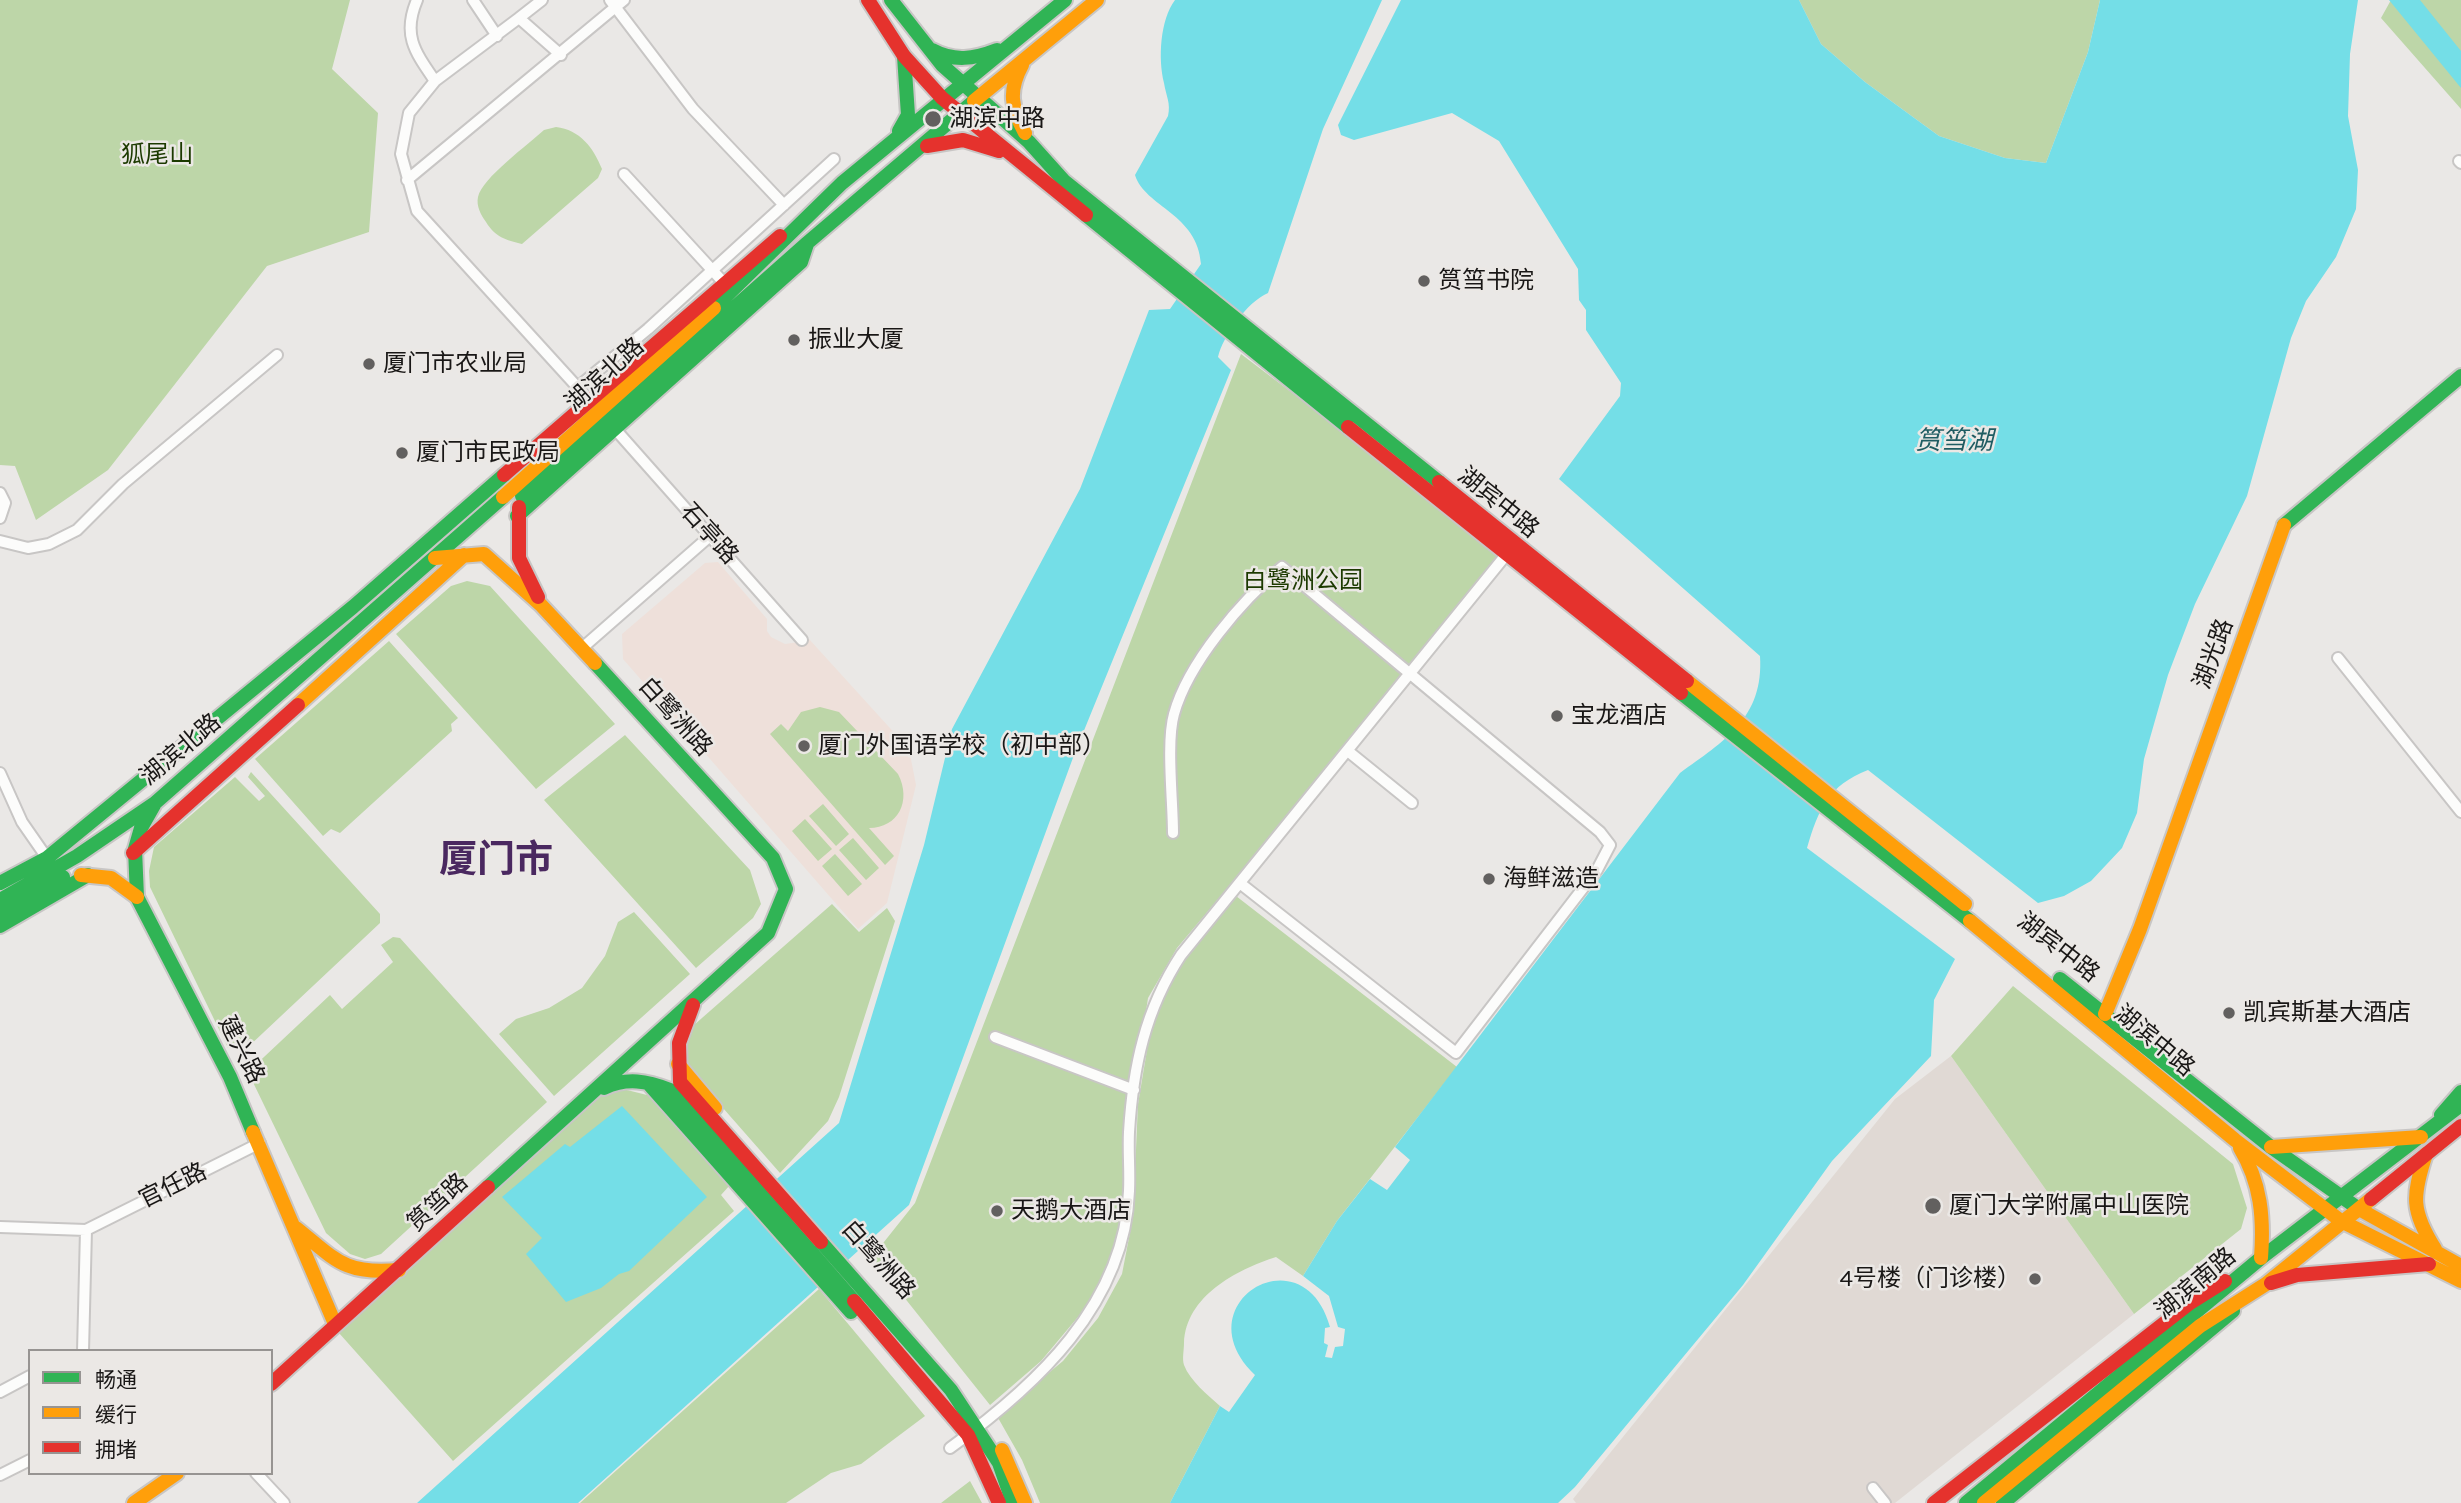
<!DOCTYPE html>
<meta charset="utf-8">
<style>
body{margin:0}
#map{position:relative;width:2461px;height:1503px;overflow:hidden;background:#eae8e6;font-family:Karla,"Noto Sans SC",sans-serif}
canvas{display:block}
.legend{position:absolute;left:28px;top:1349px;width:245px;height:126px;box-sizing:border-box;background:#ebe8e5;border:2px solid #979492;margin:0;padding:9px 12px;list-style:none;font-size:21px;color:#191716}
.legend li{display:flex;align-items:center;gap:14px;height:35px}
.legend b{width:35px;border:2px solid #979492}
</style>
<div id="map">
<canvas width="2461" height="1503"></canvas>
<ul class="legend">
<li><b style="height:9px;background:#30b455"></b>畅通</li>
<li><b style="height:9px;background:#ff9f0a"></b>缓行</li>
<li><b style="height:9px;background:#e5322d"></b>拥堵</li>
</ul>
</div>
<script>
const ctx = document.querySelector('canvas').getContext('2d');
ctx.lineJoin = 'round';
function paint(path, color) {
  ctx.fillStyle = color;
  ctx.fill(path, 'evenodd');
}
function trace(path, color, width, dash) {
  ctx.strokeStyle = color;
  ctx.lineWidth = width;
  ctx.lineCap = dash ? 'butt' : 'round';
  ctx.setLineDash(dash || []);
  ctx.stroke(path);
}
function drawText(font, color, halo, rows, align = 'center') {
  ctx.font = font + ' Karla,"Noto Sans SC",sans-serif';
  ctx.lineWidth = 5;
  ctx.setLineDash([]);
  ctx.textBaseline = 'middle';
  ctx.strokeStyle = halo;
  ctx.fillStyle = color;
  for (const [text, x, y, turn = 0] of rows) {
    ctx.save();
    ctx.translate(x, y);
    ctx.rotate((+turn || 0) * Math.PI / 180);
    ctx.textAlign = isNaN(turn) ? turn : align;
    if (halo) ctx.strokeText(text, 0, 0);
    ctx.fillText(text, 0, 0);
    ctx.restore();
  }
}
paint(new Path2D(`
 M1951,1056L2134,1314L1895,1503H1576L1573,1499L1895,1099Z`), '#e0d9d4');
paint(new Path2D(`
 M718,562L767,619V631L771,637L785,644L799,642L802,645L809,639L909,749L916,785L887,903L858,929L623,659L622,634L705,563Z`), '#eee0da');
paint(new Path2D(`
 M0,0H350L332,69L378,113L369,232L267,266L108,470L36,520L15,466L0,465Z
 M1799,0H2100L2088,52L2046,163L2005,158L1939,136L1865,82L1821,44Z
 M2391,0H2461V109L2381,18Z
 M556,127C580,130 593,147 602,169L598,178L522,244C506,240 495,237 486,222C481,215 476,206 478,197C482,178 529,144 544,130Z
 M1241,354L1507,556L1177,948L1148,998L1136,1077L1125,1111L1129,1192L1120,1248L1083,1311L1041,1361L990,1405L872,1257L915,1203Z
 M467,581L490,586L615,724L536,789L396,634L451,586Z
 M389,641L458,718L451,724L452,731L340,833L331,829L323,836L255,759Z
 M820,707L839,712L898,774C912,801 898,828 869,828L894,856L885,865L770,734L781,724L788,731L801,712Z
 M625,735L750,870L761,904L753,918L696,968L544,800Z
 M251,772L380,914V923L247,1048H228L150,887L149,871L154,847L235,777L259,801L265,796L248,777Z
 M823,804L849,834L836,846L809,816Z
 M805,819L832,849L818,861L792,831Z
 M853,838L879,868L866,880L839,850Z
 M835,854L862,884L848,896L822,866Z
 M1236,896L1457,1067L1337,1221L1303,1276L1276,1257C1236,1270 1186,1296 1184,1343C1184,1350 1182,1359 1184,1365C1190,1381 1208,1395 1220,1406L1170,1503H1040L1022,1460L997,1416L1063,1361L1098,1318L1122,1274L1133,1217L1138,1104L1152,1020L1183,959Z
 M832,904L859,932L887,908L895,921L839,1097L828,1121L780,1173L687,1067L685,1045L694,1025Z
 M634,912L690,974L554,1096L499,1034L516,1019L549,1008L582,988L605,956L618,922Z
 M393,937L400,938L547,1102L381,1254L365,1259L350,1254L326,1233L248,1072L330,995L342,1009L393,962L381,945Z
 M2013,986L2233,1164L2247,1208L2241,1229L2134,1314L1951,1056Z
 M623,1089L651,1096L730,1185L721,1195L734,1211L453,1461L339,1333L585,1106L611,1090Z
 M819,1289L925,1416L861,1464L831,1473L786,1503H580Z
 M970,1481L982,1503H941Z`), '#bdd6a8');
paint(new Path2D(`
 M1175,0H1382L1323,129L1268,293C1247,302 1223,336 1218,357L1231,370L1074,755L909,1205L578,1503H417L839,1123L924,845L952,729L1080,489L1149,310L1170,309L1201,264C1198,214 1145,207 1135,175L1168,116C1171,103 1166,96 1164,83C1158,59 1160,20 1175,0Z
 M1401,0H1799L1821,44L1865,82L1939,136L2005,158L2046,163L2088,52L2100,0H2358L2350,54L2348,116L2358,170L2356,209L2336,257L2306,301L2291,338L2247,496L2195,604L2168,675L2144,759L2137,813L2122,848L2091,881L2064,896L2038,903L1868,770C1828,786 1819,808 1807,848L1955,959L1934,1000L1931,1056L1832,1161L1743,1285L1575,1487L1558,1503H1170L1220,1406L1229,1412L1255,1375C1181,1304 1303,1230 1330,1327L1325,1328L1324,1343L1328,1345L1325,1357L1332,1358L1335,1347L1343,1346L1345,1329L1338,1327L1329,1296L1303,1276L1337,1221L1370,1179L1387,1190L1410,1160L1395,1147L1680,773C1724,741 1764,718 1760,656L1559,479L1620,396L1621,383L1586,330V310L1579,300L1578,269L1499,141L1452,113L1354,140L1341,135L1338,125Z
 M2389,0H2420L2461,51V88Z
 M622,1106L707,1197L629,1271L619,1274L601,1288L566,1302L526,1254L542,1238L502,1197L565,1144L570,1147Z`), '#74dee7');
const street = new Path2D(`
 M417,0C402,35 415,52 435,81
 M473,0L497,36
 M610,0L693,109L784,205
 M519,18L542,0
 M561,55L519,18L435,81L409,113L401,154L417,211L590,401
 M2459,161L2461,163
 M624,174L725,284
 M407,180L624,0
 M578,387L648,329L834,159
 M615,429L802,640
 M0,493L5,503L0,518
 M0,541L28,548L49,544L77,530L123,484L277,355
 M581,649L710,536
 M2338,658L2461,812
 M1349,752L1412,803
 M0,773L22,822L47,858
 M1173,833C1173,801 1166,742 1174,714C1188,663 1242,600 1282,567L1600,832L1610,845L1597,870L1456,1053L1241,884
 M995,1037L1134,1090
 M0,1227L86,1230L260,1143
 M83,1351L86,1230
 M0,1392L30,1376
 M950,1448C1036,1386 1125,1304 1129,1191C1130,1171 1128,1151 1129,1132C1133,1067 1145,1010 1181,955L1510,550
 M256,1473L284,1503
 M0,1475L30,1460
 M1873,1488L1885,1503`);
const fast = new Path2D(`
 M891,0L942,65L1029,142L1064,181L1439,482
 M932,50C954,62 974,59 997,50
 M899,131L908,115L904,56
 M1086,215L1348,427
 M714,308L842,183L1065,0
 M522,496L806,244L974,101
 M517,516L801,262L807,244
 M2284,525L2461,376
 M1681,693L1970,921
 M154,805L141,828L135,849L137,897L230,1077L253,1132
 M0,883L47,858L353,607L504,475
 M0,900L77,856L155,803L503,497
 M0,913L63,877
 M0,926L88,875
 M2060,979L2271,1147L2359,1209
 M649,1084L851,1312
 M604,1088C627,1077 647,1081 670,1090L854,1301
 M2441,1115L2461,1092
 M488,1187L768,933L786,889L773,858L595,663
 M821,1242L951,1390L999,1463L1013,1503
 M1966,1503L2261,1258L2461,1105
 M2003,1503L2233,1311`);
const slow = new Path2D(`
 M1022,65C1008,91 1011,107 1025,133
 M974,101L1097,0
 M503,497L714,308
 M435,558L484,554L541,605L595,663
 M1687,681L1965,904
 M298,705L464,555
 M81,875L111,878L137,897
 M1970,921L2235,1140L2341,1221L2461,1281
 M2105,1014L2140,929L2284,525
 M678,1064L715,1108
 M253,1132L335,1324
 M2271,1147L2421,1137
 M2240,1148C2261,1183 2264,1218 2261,1258
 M2426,1154C2412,1196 2411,1211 2435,1249
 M2359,1209L2461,1266
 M296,1228C336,1260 344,1275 399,1270
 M1002,1450L1025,1503
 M134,1503L177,1473
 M1984,1503L2200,1326L2266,1284L2371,1199`);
const jam = new Path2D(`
 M868,0L904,56L942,98L1086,215
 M927,146L963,140L999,151
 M1348,427L1681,693
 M504,475L780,236
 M1439,482L1687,681
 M519,507V558L538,597
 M133,853L298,705
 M693,1005L679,1043L680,1082L821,1242
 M2371,1199L2461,1126
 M2271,1283L2297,1275L2429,1264
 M854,1301L968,1435L999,1503
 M271,1384L488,1187
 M1934,1503L2190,1303L2225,1281`);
trace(street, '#c8c6c5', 14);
trace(fast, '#c8c6c5', 18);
trace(slow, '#c8c6c5', 18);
trace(jam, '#c8c6c5', 18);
trace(street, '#fcfcfb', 10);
trace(fast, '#30b455', 14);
trace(slow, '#ff9f0a', 14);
trace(jam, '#e5322d', 14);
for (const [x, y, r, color] of [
 [933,119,9,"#62605f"],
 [1424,281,7,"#62605f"],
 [794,340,7,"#62605f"],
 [369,364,7,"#62605f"],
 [402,453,7,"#62605f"],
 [1557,716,7,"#62605f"],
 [804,746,7,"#62605f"],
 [1489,879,7,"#62605f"],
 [2229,1013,7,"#62605f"],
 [1933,1206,9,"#62605f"],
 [997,1211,7,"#62605f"],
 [2035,1279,7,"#62605f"]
]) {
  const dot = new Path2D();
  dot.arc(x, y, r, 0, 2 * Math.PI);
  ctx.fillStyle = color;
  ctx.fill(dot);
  trace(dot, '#ebe8e5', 2.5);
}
drawText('24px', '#191716', '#ebe8e5', [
 ["湖滨中路",949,119],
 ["筼筜书院",1438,281],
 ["振业大厦",808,340],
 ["厦门市农业局",383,364],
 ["厦门市民政局",416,453],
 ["宝龙酒店",1571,716],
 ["厦门外国语学校（初中部）",818,746],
 ["海鲜滋造",1503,879],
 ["凯宾斯基大酒店",2243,1013],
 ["厦门大学附属中山医院",1949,1206],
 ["天鹅大酒店",1011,1211],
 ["4号楼（门诊楼）",2021,1279,"right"]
], 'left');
drawText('24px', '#1c3a00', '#ebe8e5', [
 ["狐尾山",157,155],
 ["白鹭洲公园",1303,581]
]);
drawText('24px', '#191716', '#ebe8e5', [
 ["湖滨北路",605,375,-42],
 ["湖宾中路",1498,503,39],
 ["石亭路",709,534,48],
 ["湖光路",2214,654,-70],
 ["白鹭洲路",675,717,48],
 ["湖滨北路",181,750,-40],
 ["湖宾中路",2058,948,38],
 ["湖滨中路",2154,1041,40],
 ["建兴路",241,1050,63],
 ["官任路",173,1186,-26],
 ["筼筜路",438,1203,-43],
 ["白鹭洲路",878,1260,48],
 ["湖滨南路",2196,1284,-40]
]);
drawText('italic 26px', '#1f5c62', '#ebe8e5', [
 ["筼筜湖",1954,442]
]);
drawText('bold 38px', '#4a2860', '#ebe8e5', [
 ["厦门市",496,861]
]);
</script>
